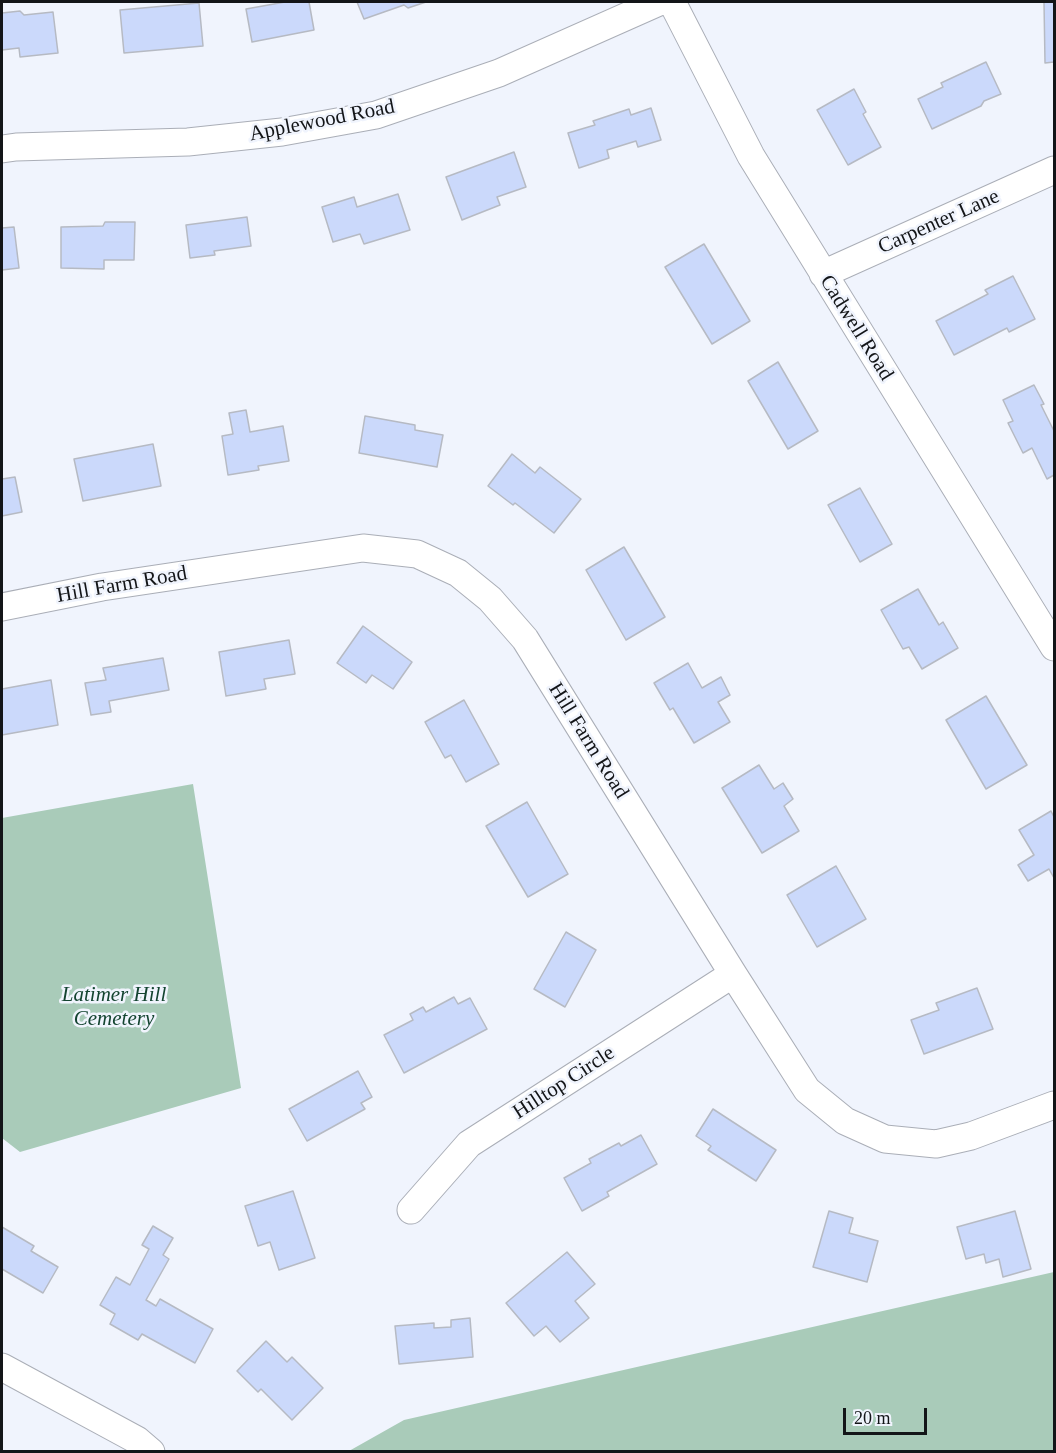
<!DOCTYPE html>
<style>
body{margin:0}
#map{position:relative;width:1056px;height:1453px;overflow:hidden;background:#f0f4fd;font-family:"Times New Roman",serif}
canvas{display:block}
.frame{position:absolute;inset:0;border:3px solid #131518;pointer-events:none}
.scale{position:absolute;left:843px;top:1408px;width:84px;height:27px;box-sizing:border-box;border:3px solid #131518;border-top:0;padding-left:8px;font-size:18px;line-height:21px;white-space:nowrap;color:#131518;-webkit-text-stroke:4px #f0f4fd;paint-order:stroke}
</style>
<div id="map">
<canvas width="1056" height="1453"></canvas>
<div class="frame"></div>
<div class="scale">20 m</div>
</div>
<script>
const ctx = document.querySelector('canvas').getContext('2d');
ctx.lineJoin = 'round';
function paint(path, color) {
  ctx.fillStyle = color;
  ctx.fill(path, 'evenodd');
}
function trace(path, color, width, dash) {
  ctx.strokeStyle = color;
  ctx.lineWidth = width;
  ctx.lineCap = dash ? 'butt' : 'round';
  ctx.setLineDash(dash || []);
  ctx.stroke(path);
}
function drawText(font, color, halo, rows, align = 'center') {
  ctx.font = font + ' "Times New Roman",serif';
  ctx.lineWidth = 5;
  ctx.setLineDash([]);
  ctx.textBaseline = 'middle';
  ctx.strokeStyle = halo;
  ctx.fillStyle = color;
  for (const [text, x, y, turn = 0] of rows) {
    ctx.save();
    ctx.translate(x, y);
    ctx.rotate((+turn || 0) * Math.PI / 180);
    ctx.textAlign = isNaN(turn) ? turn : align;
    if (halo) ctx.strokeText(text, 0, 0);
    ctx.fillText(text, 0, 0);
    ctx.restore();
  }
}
paint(new Path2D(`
 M193,784L241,1088L20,1152L2,1138V818Z
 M1054,1272V1451H349L404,1420Z`), '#a9cbb9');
const building = new Path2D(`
 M285,2H309L314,30L252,42L246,9Z
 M357,2H426L408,8L404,5L364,19Z
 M1044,2H1054V62L1045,63Z
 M199,3L203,46L124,53L120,10Z
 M20,11L24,15L53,12L58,53L20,57L19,48L2,50V13Z
 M986,62L1001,94L984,101L981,106L932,129L918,99L943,87L941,83Z
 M854,89L866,112L863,114L881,147L848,165L817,110Z
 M651,108L661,140L638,147L636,141L607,150L609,158L579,168L568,133L595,125L593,121L629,109L631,115Z
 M514,152L526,187L497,197L500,205L462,220L446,177Z
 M398,194L410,230L364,244L360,234L333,242L322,207L354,197L357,207Z
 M247,217L251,246L214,251L215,255L190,258L186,225Z
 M105,222H135L134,260H104V269L61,268V227L103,226Z
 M14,227L19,268L2,270V228Z
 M704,244L750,321L712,344L665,267Z
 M1013,276L1035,319L1009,332L1007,328L954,355L936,321L988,294L985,290Z
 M778,362L818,431L788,449L748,381Z
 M1034,385L1044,404L1041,405L1054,431V475L1047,479L1032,448L1023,453L1008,423L1013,421L1003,400Z
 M246,410L250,432L283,426L289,461L258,466L259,470L228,475L222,436L233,434L229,413Z
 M365,416L415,425V430L443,435L437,467L359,453Z
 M153,444L161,486L83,501L74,459Z
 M512,454L535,473L540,467L581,499L554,533L515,503L513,505L488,486Z
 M15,477L22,512L2,516V479Z
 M860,488L892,544L860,562L828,505Z
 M624,547L665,617L626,640L586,570Z
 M918,589L939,625L943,622L958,648L922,669L909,647L903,649L881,610Z
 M363,626L412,662L393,689L372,675L366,683L337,663Z
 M289,640L295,674L264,679L266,689L226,696L219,652Z
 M163,658L169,690L109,701L111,712L91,715L85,683L106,680L103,668Z
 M688,663L702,688L721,677L730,695L718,702L730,722L694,743L673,708L670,710L654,683Z
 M51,680L58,725L2,735V689Z
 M986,696L1027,765L986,789L946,720Z
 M464,700L499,764L466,782L451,755L445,758L425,722Z
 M759,765L774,789L783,783L793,799L784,806L799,831L762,853L722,788Z
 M527,802L568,874L528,897L486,826Z
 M1051,811L1054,817V878L1049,869L1028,881L1018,865L1034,855L1019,830Z
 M836,866L866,919L817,947L787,895Z
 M566,932L596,950L565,1007L534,989Z
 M977,988L993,1029L924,1054L911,1020L939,1010L936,1003Z
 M454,997L458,1004L470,998L487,1029L404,1073L384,1035L413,1020L410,1014L423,1007L426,1012Z
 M358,1071L372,1097L361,1103L365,1109L307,1141L289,1109Z
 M713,1109L776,1150L756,1181L708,1150L711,1146L696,1136Z
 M641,1135L657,1164L607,1192L609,1196L582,1211L564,1178L591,1163L589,1159L619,1143L621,1146Z
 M293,1191L315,1258L279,1270L270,1242L258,1246L245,1206Z
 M829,1211L853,1218L849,1233L878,1241L867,1282L813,1267Z
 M1015,1211L1031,1269L1003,1277L999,1259L986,1263L984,1254L966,1259L957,1227Z
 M153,1226L173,1238L163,1255L169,1259L146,1300L156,1306L160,1299L213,1329L195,1363L142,1334L138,1340L110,1324L115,1314L100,1305L116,1277L130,1285L149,1249L142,1245Z
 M2,1227L34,1246L31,1251L58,1267L43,1293L2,1269Z
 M567,1252L595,1284L575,1301L589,1318L560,1342L546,1326L534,1336L506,1303Z
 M470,1318L473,1357L399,1364L395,1326L434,1323V1328L451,1327V1320Z
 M266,1341L287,1362L292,1357L323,1388L292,1420L261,1389L258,1392L237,1371Z`);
paint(building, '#cbd9fb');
trace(building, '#b6bac3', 1.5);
const minor = new Path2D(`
 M672,2L751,156L1054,647
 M2,149L16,147L188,142L282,132L376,115L499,73L659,2
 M823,274L1054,170
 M2,607L102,587L363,548L417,554L458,573L490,599L525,639L733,974L807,1090L845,1121L885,1139L936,1144L971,1136L1054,1105
 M411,1210L469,1144L733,974
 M2,1367L137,1440L151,1452`);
trace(minor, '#aaaeb7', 29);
trace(minor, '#fff', 27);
drawText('21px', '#131518', '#f0f4fd', [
 ["Applewood Road",322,121,-11],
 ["Carpenter Lane",939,222,-24],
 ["Cadwell Road",856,328,58],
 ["Hill Farm Road",122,585,-10],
 ["Hill Farm Road",588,741,58],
 ["Hilltop Circle",564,1083,-33]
]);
drawText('italic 21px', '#134430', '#f0f4fd', [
 ["Latimer Hill",114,995],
 ["Cemetery",114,1019]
]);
</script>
